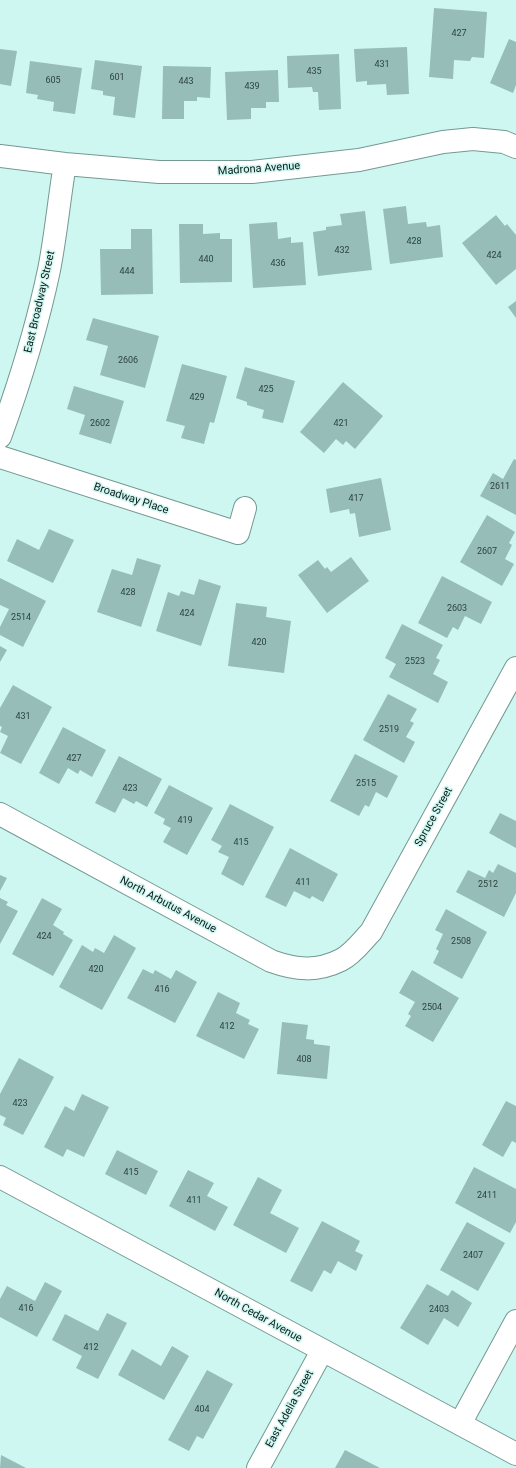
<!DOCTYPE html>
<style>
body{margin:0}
canvas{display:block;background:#cff7f1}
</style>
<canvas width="516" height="1468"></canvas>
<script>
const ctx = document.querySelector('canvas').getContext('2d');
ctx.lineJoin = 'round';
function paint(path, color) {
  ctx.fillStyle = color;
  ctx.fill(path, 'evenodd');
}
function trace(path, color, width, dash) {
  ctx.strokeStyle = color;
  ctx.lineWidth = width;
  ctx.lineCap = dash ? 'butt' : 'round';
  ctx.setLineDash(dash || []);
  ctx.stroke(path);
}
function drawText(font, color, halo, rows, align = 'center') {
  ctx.font = font + ' Roboto,sans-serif';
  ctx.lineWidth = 3;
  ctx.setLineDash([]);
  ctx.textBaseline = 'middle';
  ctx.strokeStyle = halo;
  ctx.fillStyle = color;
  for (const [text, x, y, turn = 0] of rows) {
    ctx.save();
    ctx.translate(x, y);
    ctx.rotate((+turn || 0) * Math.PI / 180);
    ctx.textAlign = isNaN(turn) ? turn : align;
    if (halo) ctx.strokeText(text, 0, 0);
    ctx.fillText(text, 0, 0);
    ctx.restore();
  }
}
paint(new Path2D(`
 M434,8L487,12L484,58L472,57L470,61L454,60L453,79L429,77Z
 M509,39L516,42V85L513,93L490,83Z
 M407,47L409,94L387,95L386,84L367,85V81L356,82L354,49Z
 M0,49L17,51L11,86L0,84Z
 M339,54L341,109L319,110L318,92H313L312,87L288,88L287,56Z
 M95,60L142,66L135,118L113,115L115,97L103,95V91L91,89Z
 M30,61L82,68L75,114L53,111L54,102L37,99L38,95L26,93Z
 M163,66L211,67L210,98L197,97V101H184V119H162Z
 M278,70L279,102H266V108H251V119L227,120L225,72Z
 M406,206L408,224L426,222L427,227L440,225L443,257L390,264L383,209Z
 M365,211L372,270L318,276L313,232L326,230V227L342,225L340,214Z
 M496,215L505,226L507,224L516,235V269L496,285L462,243Z
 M277,222L278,239L291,237V243L303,242L306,285L253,288L249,224Z
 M179,224H203V234L220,233V239H232V282L180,283Z
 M131,229H152L153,294L101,295L100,249H131Z
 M516,301V318L508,307Z
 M93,318L159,336L145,388L100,375L108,346L86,340Z
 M182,364L227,376L214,423L210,422L204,444L181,438L185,426L166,421Z
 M245,367L295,381L283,423L262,418L264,410L247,405V402L236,398Z
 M343,382L383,416L355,449L346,441L343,445L336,439L324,453L300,432Z
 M74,386L124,401L111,444L79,434L85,415L67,409Z
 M514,459L516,460V515L480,496L493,473L503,479Z
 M381,478L391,530L359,537L355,513L350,514L349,509L330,513L326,489Z
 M487,515L515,532L509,543L512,545L505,559L514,564L502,586L460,562Z
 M49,529L74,540L53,583L7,561L17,539L39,550Z
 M351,557L369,581L327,613L298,575L318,560L325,569L327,567L331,572Z
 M137,558L161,565L141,627L97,612L112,569L132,575Z
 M442,576L492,602L481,624L465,616L458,630L453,627L447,638L418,623Z
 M0,578L46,601L23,647L0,635V627L9,609L0,605Z
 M199,579L221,586L201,646L156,631L168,592L179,596L181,591L194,595Z
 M236,603L267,607L266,617L291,621L284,673L228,666Z
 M402,624L443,645L436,658L440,660L433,674L448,682L438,703L389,677L396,664L385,658Z
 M0,646L7,650L0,662Z
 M13,685L52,707L21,764L0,753L8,736L0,732L2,727L0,726V708Z
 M388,694L417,709L410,721L414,723L406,737L415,742L404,763L363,740Z
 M63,727L106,750L92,777L80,770L78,774L68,768L59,784L39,773Z
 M355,754L398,776L387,798L376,792L369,807L365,805L359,816L330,801Z
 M119,756L162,779L147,807L136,801L134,804L123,798L115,813L95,803Z
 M169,785L213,808L187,855L163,842L171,828L163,824L165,819L154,813Z
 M230,804L274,827L243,886L221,874L229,857L218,852L222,846L211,840Z
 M500,813L516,821V848L489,833Z
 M290,848L338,874L323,902L312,896L310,899L294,891L286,907L265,897Z
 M498,864L516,873V893L504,917L456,892L468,870L485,878L489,870L493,873Z
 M0,875L7,878L0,891Z
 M0,898L8,902L6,905L18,911L0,944Z
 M42,898L62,909L53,925L64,932L63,934L73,940L53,976L12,954Z
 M446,909L487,932L462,979L433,963L439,951L436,949L443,934L435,930Z
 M114,935L136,948L102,1010L59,987L82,945L93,952L95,948L104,953Z
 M143,969L153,974L155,970L171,979L176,970L197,982L175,1023L127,998Z
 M412,970L459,998L433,1042L405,1026L411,1016L408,1014L415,1002L399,993Z
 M218,992L240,1003L236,1013L250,1020L248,1024L259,1029L244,1059L196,1036Z
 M282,1022L308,1025L306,1039L314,1040V1044L330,1046L327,1079L277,1074Z
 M19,1058L54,1077L23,1135L3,1125L6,1118L0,1115V1094Z
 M82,1094L109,1107L84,1157L67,1149L63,1157L44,1147L65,1106L74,1111Z
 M506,1101L516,1106V1143L512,1141L503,1157L482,1145Z
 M117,1150L158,1171L146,1195L105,1174Z
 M474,1167L516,1189V1222L510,1233L455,1203Z
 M188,1170L214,1183L207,1196L228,1207L215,1231L169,1206Z
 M258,1177L282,1190L270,1213L299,1228L286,1253L233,1225Z
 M322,1221L360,1241L355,1251L363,1255L356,1271L338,1261L331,1274L324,1270L312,1292L290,1281Z
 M467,1222L505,1243L478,1291L440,1270Z
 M45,1282L62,1291L37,1337L0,1317V1299L7,1286L35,1301Z
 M427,1284L448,1296L452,1290L472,1303L458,1327L444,1318L428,1345L400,1328Z
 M107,1313L127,1323L98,1379L76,1368L82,1356L52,1340L65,1314L98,1331Z
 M172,1346L189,1356L164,1400L118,1375L132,1349L161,1366Z
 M207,1370L233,1384L203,1439L197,1436L189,1451L168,1440Z
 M345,1450L380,1468H335Z
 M1,1455L26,1468H0Z`), '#96bdb7');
const street = new Path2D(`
 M0,156L65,164L159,172H252L359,160L443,142L473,139L504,142L516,147
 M0,437C20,382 37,327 49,270C56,235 59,199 65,164
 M0,457L238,533L245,508
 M0,814L271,961C296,970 317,972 341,960C353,954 362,941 371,932L516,668
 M0,1177L516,1454
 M460,1424L516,1321
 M258,1468L322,1351`);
trace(street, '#739993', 24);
trace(street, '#fff', 22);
drawText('9px', '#2e4440', null, [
 ["427",459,34],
 ["431",382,65],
 ["435",314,72],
 ["601",117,78],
 ["605",53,81],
 ["443",186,82],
 ["439",252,87],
 ["428",414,242],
 ["432",342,251],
 ["424",494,256],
 ["440",206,260],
 ["436",278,264],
 ["444",127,272],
 ["2606",128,361],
 ["425",266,390],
 ["429",197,398],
 ["2602",100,424],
 ["421",341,424],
 ["2611",500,487],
 ["417",356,499],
 ["2607",487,552],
 ["428",128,593],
 ["2603",457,609],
 ["424",187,614],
 ["2514",21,618],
 ["420",259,643],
 ["2523",415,662],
 ["431",23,717],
 ["2519",389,730],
 ["427",74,759],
 ["2515",366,784],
 ["423",130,789],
 ["419",185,821],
 ["415",241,843],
 ["411",303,883],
 ["2512",488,885],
 ["424",44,937],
 ["2508",461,942],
 ["420",96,970],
 ["416",162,990],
 ["2504",432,1008],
 ["412",227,1027],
 ["408",304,1060],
 ["423",20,1104],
 ["415",131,1173],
 ["2411",487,1196],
 ["411",194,1201],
 ["2407",473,1256],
 ["416",26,1309],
 ["2403",439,1310],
 ["412",91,1348],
 ["404",202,1410]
]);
drawText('11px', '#0c1b19', '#cff7f1', [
 ["Madrona Avenue",259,169,-4],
 ["East Broadway Street",40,302,-77],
 ["Broadway Place",131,499,18],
 ["Spruce Street",434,817,-61],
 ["North Arbutus Avenue",168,905,28],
 ["North Cedar Avenue",258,1316,29],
 ["East Adelia Street",290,1409,-61]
]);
</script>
